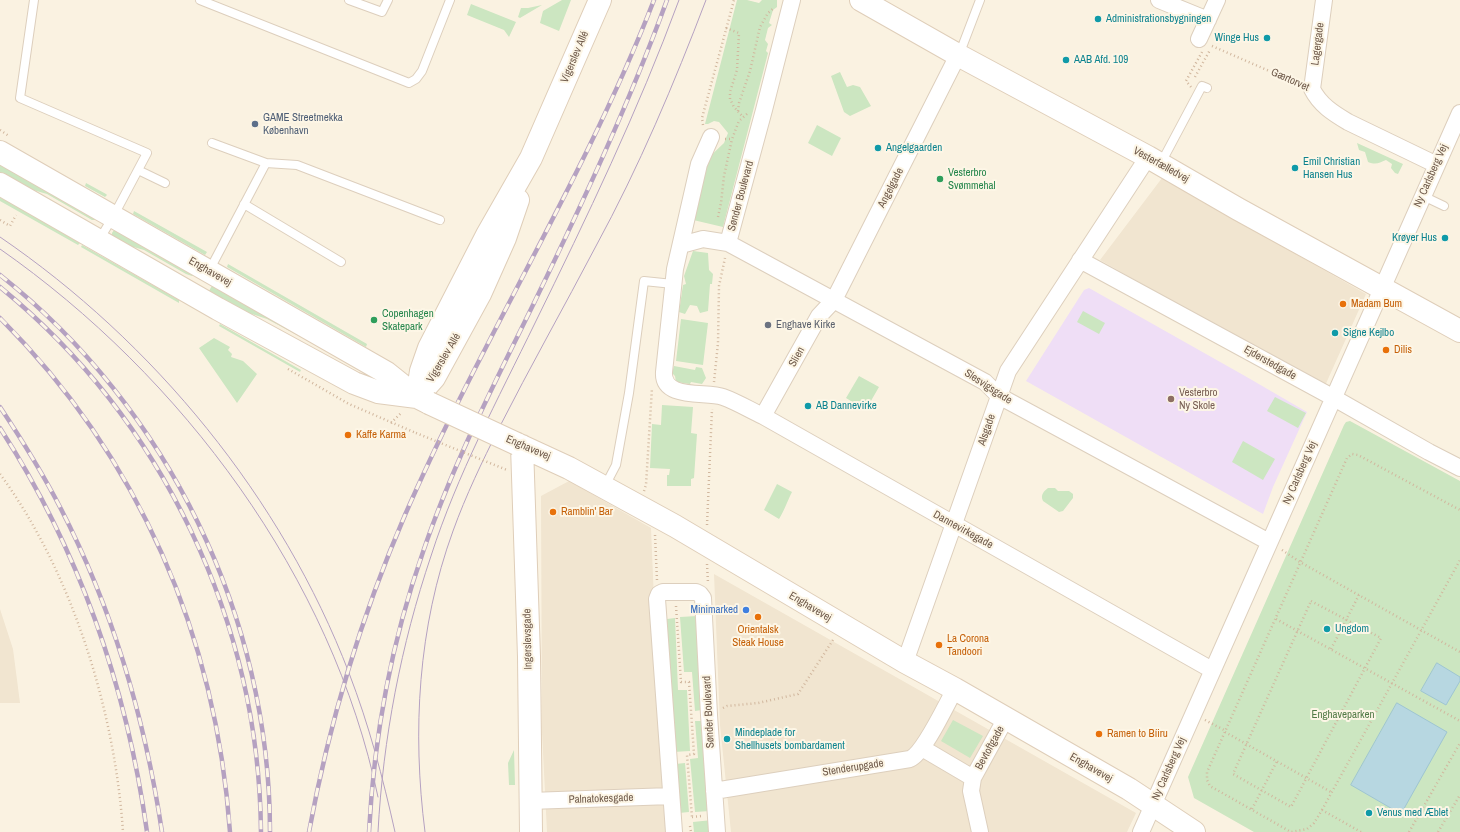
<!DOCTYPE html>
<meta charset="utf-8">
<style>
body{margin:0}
canvas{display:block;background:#faf2e1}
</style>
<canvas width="1460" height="832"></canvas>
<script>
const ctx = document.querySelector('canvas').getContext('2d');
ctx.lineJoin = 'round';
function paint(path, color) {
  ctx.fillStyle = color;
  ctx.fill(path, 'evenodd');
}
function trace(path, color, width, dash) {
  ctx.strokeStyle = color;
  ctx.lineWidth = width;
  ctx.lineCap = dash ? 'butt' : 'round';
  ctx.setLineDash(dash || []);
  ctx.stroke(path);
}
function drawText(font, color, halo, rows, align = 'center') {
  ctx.font = font + ' "Archivo Narrow",sans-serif';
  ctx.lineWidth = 4;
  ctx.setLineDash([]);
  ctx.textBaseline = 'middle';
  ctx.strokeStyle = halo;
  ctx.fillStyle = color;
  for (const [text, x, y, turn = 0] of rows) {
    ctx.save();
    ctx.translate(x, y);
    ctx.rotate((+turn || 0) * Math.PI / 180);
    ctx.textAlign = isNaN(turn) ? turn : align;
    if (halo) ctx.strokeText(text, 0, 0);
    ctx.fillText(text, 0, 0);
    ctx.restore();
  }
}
paint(new Path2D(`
 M1162,178L1366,294L1324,388L1100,260Z
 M569,481L651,528L656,649L668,832H547L542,732L541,496Z
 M714,574L1136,813L1127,832H731L720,725Z
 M0,609L13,649L20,703H0Z`), '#f1e5d0');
paint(new Path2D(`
 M1089,288L1245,376L1307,412L1273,487L1263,514L1026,381L1084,290Z`), '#efdef6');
paint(new Path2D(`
 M562,0H571L559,31L540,23L543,11Z
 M737,0H747L759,3L762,0H777V7L773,10L769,23L772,25L768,28L765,40L768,44L766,51L768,53L723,227L689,219L702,164L724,143L728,133L719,122L714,121L708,124H705Z
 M471,4L516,22L509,37L504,30L467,15Z
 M542,5L520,18L518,17L521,8H528Z
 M840,72L847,87L853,85L860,87L871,106L850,116L844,112L831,76Z
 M817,125L841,138L832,156L808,143Z
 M1357,143L1403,164L1398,174L1395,173L1391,168L1392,164L1386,160C1379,163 1376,165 1368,162L1365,152L1359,150Z
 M0,159L97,220H92L47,194L19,186L0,175Z
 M86,183L106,194L107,195L105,197L85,186Z
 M0,197L80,243L78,245L0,201Z
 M134,211L207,252L205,255L133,214Z
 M116,227L194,275L192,276L186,274L144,250L116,242L112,238V233Z
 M82,245L179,300V303L81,247Z
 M693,251L708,253L709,270L713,274L712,284H710L708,311L700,313L697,306L690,305L685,314L679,312L683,285L686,284L684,276Z
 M228,264L367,344L366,347L227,267Z
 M214,282L372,375L267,319L252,314L243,313L209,293V291Z
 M1083,311L1105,323L1099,334L1077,322Z
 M681,319L708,323L703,365L676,361Z
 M220,324L301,370L300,372L219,326Z
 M214,338L230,347L228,350L232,354L231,357L243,361L257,374L237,403L199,348Z
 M674,366L695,370L696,367L702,368L706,378L702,384L691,382L690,384L676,382L675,376L672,373Z
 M859,376L879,387L868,406H866L864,409L846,398Z
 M1275,397L1306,413L1298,428L1267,411Z
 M662,405L693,407L691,433L697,434L694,478L691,479V486H667V475H669L670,469L650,468L652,424L661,425Z
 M1350,421L1460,481V832H1254L1194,798L1188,777L1344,425L1346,422Z
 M1243,441L1275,459L1263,480L1232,462Z
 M777,484L792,492C787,502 785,509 779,519L764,510Z
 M1048,488H1055L1058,491H1069L1073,494V498L1063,511L1059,512L1043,501C1040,495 1044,491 1048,488Z
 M697,616L702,710L695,711L692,672H684L680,617Z
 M675,618L678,690H687L690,751L673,752L667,619Z
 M953,720L983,736L970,758L941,741Z
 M695,721H703L710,811L695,812L690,759L698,758Z
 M514,750L515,785H509L508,763Z
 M685,763L689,812L679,813L675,764Z
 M712,820L713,832H694L693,822Z`), '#cce6c1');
const water = new Path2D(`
 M1437,663L1460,677V681L1446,705L1421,691Z
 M1397,703L1447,732L1401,814L1351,785Z`);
paint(water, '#b7d7e1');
trace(water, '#9ec5d2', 1);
const lane = new Path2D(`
 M34,0L20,98L147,153L113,217L99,240
 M200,0L409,83L416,79L422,71L450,0
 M349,0L382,12L388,0
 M959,55L980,0
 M212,143L266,163L297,165L440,220
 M1161,163L1202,86L1207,88
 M138,170L165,183
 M1423,196L1444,206
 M244,204L341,262
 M209,271L266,163
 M605,486L616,465L629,393L644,281L673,284`);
const street = new Path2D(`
 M1159,0L1208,20
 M1324,0L1312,89C1320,105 1333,113 1348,122L1437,165
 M1199,39L1217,0
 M711,137L699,164L675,269L664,372C662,400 706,391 723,397C737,402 750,410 763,416L1212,670
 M728,243L764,110L792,0
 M681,245L703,239L728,243L985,382L999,396L1269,542
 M1080,260L1334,398L1429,452L1460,468
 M763,416L819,316L834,300L958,55
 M905,662L1008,371L1148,157
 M922,748L973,778
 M714,791L910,759C924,753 946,705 955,689
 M530,801L671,796
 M674,832L657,599L659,594L663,592H696L700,594L703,598L709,715L717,832
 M980,832L971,791L973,778L1006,718
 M1141,832L1460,113`);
const secondary = new Path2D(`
 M861,0L958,55L1148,157L1238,209L1460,331
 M0,152L387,373L417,397L429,403
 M0,184L218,309L354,383L378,392L417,397
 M417,397L421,371L429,348L487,235L531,158L600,0
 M417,397L434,378L480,294L505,238L518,200
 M517,444L569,468L675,526L905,662L955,689L1129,789L1194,832
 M522,446L529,657L531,832`);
trace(lane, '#ddcfbd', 10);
trace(street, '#ddcfbd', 18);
trace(secondary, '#dfceb9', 24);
trace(new Path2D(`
 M726,28L739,33L737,70L730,92V99L734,107L743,117
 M1212,46L1299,84
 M1195,77L1210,50
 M1191,87L1186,81L1202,52
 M738,111L739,103L750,71L760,27L768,13L774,8
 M703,125L702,118L734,0
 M0,130L9,136
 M725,139H732L739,121L748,113
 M718,217L721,203L724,176L732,139
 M0,220L10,226L16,215
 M288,369L349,404L416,433
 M714,382L718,343L719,286L725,258
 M391,423L402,412
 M0,474C72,572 115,711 123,832
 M644,491L646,485L652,388
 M707,525L712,409
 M655,535L657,580
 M1282,550L1300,562L1460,652
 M707,564L708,583
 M1311,601L1381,638L1291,807L1233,774Z
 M676,606L681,682H689L694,754L687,755L692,817
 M1276,619L1460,721
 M1331,649L1359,595
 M723,708L727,706L758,703L798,694L833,640
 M1205,720L1226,731
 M1225,732L1331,792
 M1252,809L1277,761
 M1322,810L1460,560
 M692,817L702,816
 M690,826L691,832
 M1361,832L1322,810L1314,823L1307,829L1291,832L1210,786L1207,780V772L1347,458L1352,454L1358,455L1460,510
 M1409,832L1460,743
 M1438,832L1460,795`), '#d1b79e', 2.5, [1, 3]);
trace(lane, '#fff', 8);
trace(street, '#fff', 16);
trace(secondary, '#fff', 22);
trace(new Path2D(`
 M0,237C154,342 282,498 349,673C369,725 383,778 395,832
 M0,249C182,376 332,577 378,797
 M378,832C383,738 401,645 431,556C457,475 498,399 535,323C587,217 638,111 679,0
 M425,832C412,731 418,627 453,531C466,495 482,462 499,428C530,367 564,307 596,246C639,167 674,84 706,0`), '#b5a1c1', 1);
const rail = new Path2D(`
 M0,275C168,408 270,617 270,832
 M0,287C163,420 259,622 261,832
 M0,318C139,457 216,636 230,832
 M0,407C22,440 43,474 61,509C113,610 145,719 162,832
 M0,428C79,550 127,688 147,832
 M309,832C329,723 361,617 405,515C481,340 585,178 654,0
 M369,832C374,736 391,643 423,552C452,466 494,384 534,303C582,204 629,104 667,0`);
trace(rail, '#b5a1c1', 4.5);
trace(rail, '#fdf6e6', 3, [9]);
const secondaryBridge = new Path2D(`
 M429,403L517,444`);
trace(secondaryBridge, '#dfceb9', 24, []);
trace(new Path2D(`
 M416,433L507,470`), '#d1b79e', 2.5, [1, 3]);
trace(secondaryBridge, '#fff', 22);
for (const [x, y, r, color] of [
 [1098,19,4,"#0f9aa8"],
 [1267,38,4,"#0f9aa8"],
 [1066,60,4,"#0f9aa8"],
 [255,124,4,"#5c6f8a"],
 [878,148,4,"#0f9aa8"],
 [1295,168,4,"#0f9aa8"],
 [940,179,4,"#2e9e5b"],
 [1445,238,4,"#0f9aa8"],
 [1343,304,4,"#e8710a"],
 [374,320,4,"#2e9e5b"],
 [768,325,4,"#6b7280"],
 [1335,333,4,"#0f9aa8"],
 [1386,350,4,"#e8710a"],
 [1171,399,4,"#8d6e63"],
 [808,406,4,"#0f9aa8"],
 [348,435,4,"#e8710a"],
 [553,512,4,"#e8710a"],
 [746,610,4,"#3f7fe0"],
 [758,617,4,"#e8710a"],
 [1327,629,4,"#0f9aa8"],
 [939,645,4,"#e8710a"],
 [1099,734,4,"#e8710a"],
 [727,739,4,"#0f9aa8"],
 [1369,813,4,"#0f9aa8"]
]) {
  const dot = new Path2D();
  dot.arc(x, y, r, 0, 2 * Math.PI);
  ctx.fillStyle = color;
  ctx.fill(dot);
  trace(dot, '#fdf6e6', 1.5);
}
drawText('11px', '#0d838f', '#fdf6e6', [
 ["Administrationsbygningen",1106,19],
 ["Winge Hus",1259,38,"right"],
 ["AAB Afd. 109",1074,60],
 ["Angelgaarden",886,148],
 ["Emil Christian",1303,162],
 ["Hansen Hus",1303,175],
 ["Krøyer Hus",1437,238,"right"],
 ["Signe Kejlbo",1343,333],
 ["AB Dannevirke",816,406],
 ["Ungdom",1335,629],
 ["Mindeplade for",735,733],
 ["Shellhusets bombardament",735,746],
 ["Venus med Æblet",1377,813]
], 'left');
drawText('11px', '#6f5a4a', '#fdf6e6', [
 ["Lagergade",1318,44,-83],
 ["Vigerslev Allé",575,57,-67],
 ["Gærtorvet",1290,80,24],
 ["Vesterfælledvej",1161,165,29],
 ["Ny Carlsberg Vej",1431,176,-66],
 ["Angelgade",891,188,-63],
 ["Sønder Boulevard",741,196,-75],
 ["Enghavevej",210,272,30],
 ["Slien",797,357,-61],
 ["Vigerslev Allé",444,358,-59],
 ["Ejderstedgade",1270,363,29],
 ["Slesvigsgade",988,387,33],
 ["Alsgade",987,430,-71],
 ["Enghavevej",528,448,23],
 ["Ny Carlsberg Vej",1300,473,-66],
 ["Dannevirkegade",963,530,29],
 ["Enghavevej",810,607,31],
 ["Ingerslevsgade",528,639,-91],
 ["Sønder Boulevard",709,712,-93],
 ["Bevtoftgade",990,748,-61],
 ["Stenderupgade",853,768,-9],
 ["Enghavevej",1091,768,30],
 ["Ny Carlsberg Vej",1169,769,-66],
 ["Palnatokesgade",601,799,-2]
]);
drawText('11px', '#4e5e75', '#fdf6e6', [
 ["GAME Streetmekka",263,118],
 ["København",263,131]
], 'left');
drawText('11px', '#27864d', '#fdf6e6', [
 ["Vesterbro",948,173],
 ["Svømmehal",948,186],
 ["Copenhagen",382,314],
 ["Skatepark",382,327]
], 'left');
drawText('11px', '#c56008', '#fdf6e6', [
 ["Madam Bum",1351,304],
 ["Dilis",1394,350],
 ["Kaffe Karma",356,435],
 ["Ramblin' Bar",561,512],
 ["Orientalsk",758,630,"center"],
 ["Steak House",758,643,"center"],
 ["La Corona",947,639],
 ["Tandoori",947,652],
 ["Ramen to Bíiru",1107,734]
], 'left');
drawText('11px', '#5b616d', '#fdf6e6', [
 ["Enghave Kirke",776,325]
], 'left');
drawText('11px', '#785e54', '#fdf6e6', [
 ["Vesterbro",1179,393],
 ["Ny Skole",1179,406]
], 'left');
drawText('11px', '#366cbe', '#fdf6e6', [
 ["Minimarked",738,610]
], 'right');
drawText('11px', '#517a46', '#fdf6e6', [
 ["Enghaveparken",1343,715]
]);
</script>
